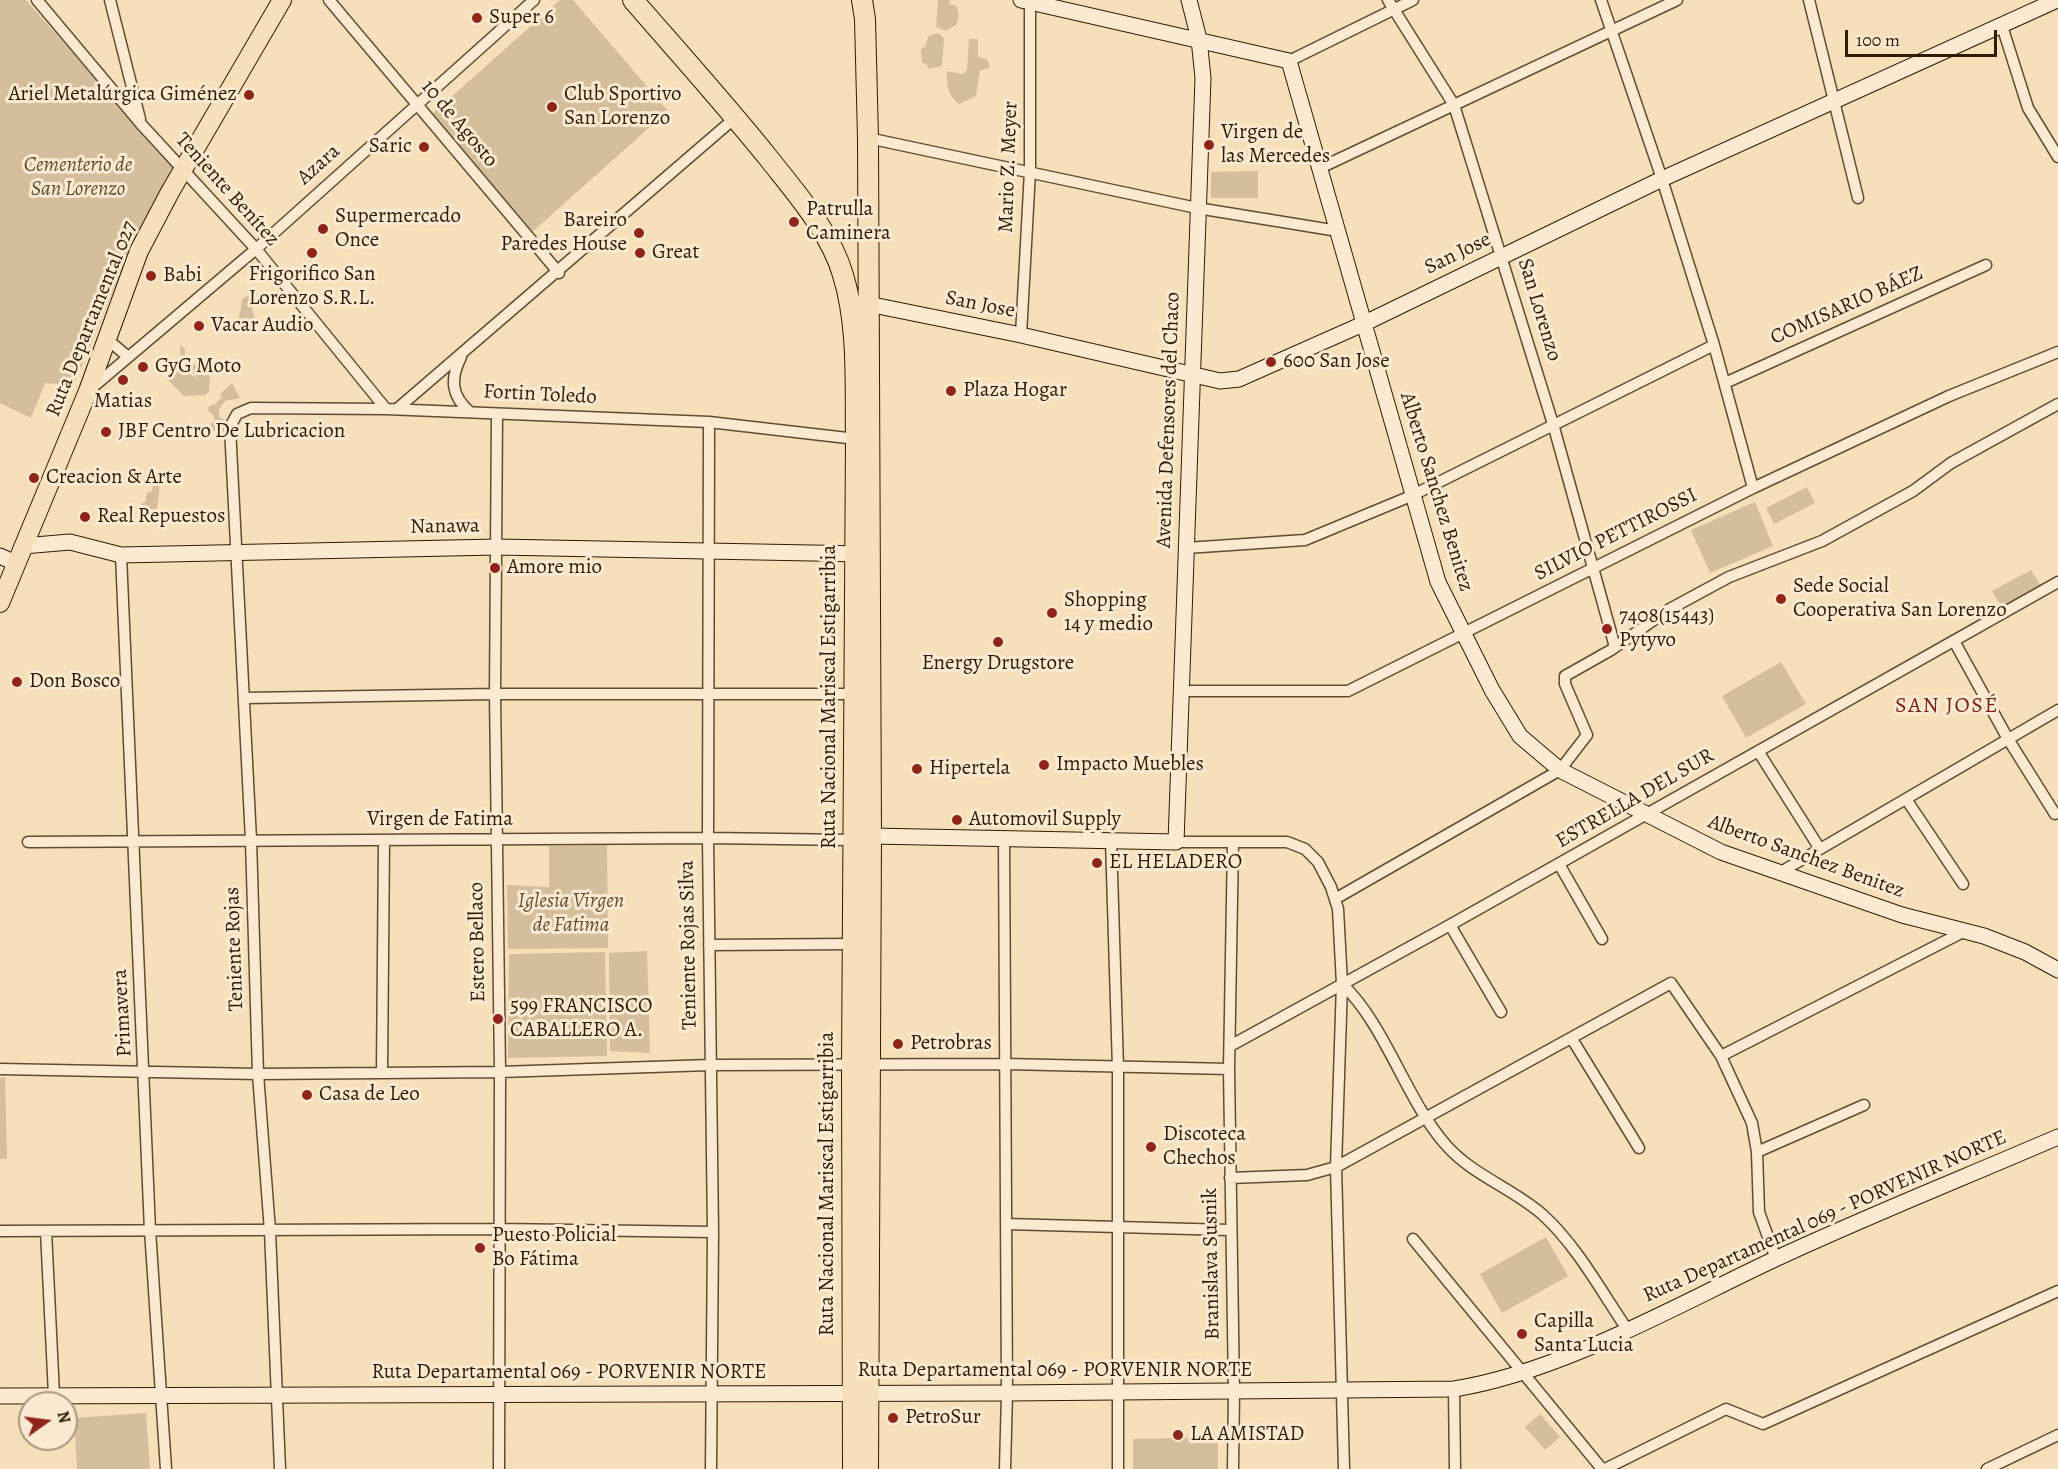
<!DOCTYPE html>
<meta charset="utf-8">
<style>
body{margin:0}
#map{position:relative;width:2058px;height:1469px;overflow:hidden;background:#f7dfba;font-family:Alegreya,serif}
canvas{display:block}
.north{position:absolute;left:18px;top:1391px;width:60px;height:60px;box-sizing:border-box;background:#faead2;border:2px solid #a8987f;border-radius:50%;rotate:76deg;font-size:16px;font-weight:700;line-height:24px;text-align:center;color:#2e1c03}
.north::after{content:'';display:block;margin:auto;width:21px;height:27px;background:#8f2418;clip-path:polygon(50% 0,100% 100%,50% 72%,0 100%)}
.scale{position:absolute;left:1845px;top:30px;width:152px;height:27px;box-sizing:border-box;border:3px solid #2e1c03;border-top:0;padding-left:8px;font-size:18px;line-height:21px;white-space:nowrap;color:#2e1c03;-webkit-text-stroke:4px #faead2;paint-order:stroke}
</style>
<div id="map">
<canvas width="2058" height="1469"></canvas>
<div class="north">N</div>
<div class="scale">100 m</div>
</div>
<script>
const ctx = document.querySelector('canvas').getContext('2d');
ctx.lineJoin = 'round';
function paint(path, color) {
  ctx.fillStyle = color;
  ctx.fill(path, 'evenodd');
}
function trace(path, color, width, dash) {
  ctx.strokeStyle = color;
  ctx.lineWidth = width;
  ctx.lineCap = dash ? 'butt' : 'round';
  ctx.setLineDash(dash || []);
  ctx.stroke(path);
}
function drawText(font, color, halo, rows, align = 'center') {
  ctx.font = font + ' Alegreya,serif';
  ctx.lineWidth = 6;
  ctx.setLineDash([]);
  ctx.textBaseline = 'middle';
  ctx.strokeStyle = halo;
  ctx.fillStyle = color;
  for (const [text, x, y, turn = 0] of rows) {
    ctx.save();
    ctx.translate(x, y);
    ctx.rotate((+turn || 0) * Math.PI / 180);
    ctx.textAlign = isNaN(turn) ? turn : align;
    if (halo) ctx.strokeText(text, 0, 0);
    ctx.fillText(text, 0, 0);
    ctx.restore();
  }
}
paint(new Path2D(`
 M0,0H26L173,167L132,246L74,385L45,383L31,418L0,403Z
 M560,0H573L668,111L531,233L431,115Z
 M938,0H950L949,4L957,6L959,16L956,25L946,31L936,27Z
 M938,33L944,38L942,66L928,69V66L922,62L921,49L926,46L928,36Z
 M969,39H978V57L987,59L990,67L980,71L976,96L959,104C948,97 946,83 947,71L963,74L967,70Z
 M1258,171V198H1211V172Z
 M249,295L254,297L252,310L256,320L244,332L239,330L236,324C240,316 241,308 242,299Z
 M180,345L185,349V357L188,358L186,372L198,379L190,369L192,364L201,366L204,363L206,372L210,377L209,392L205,395L184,396L165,377L171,365L177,360L179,364L181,363Z
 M232,383L240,398L225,401L219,409V417L228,421L227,426L198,436L197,425L205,428L215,421L213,415L208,411L209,406L215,404L222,397L220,394Z
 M153,480L160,482L157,510H146L141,525L139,511L142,503L145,502L147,493L152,491Z
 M1807,487L1815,503L1774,524L1766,508Z
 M1755,502L1773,546L1710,573L1691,530Z
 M2031,570L2042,588L2003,610L1992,591Z
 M1781,662L1806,704L1746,738L1722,696Z
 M607,845L608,948L508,949L507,885L549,887V846Z
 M647,951L650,1053L610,1051L609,953Z
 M605,952L607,1056L508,1058L509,954Z
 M5,1077L7,1159H0V1078Z
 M1546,1237L1568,1276L1502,1313L1480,1274Z
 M146,1413L150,1469H77L74,1418Z
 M1540,1414L1560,1437L1545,1450L1525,1427Z
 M1218,1437V1469H1133V1439Z`), '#d5be9b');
const street = new Path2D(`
 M37,0L141,124L256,249L386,409
 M110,0L140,119
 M329,0L559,273
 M1388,0L1454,105L1553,424L1615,647
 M1601,0L1662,179L1714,345L1753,488
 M1809,0L1858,198
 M2002,26L2028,108L2058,157
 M1289,61L1413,0
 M868,138L1197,208L1338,231
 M1320,168L1677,0
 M1021,335L1030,171V0
 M107,339L127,356
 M461,357C450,379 451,396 470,412
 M1725,383L1986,265
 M93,387L256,249L534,0
 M397,409L736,117
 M497,414L495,694L500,1072L499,1469
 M709,422L708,838L713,1232L711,1469
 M1186,548L1305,540L1411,496L1714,345
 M121,555L150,1230L166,1469
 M1954,641L2008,739L2055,814
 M1180,691H1348L1753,488L1949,396L2058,352
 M245,698L495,694H854
 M1758,751L1820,849
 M1906,799L1963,884
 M1004,837L1007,1393L1005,1469
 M1111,840L1118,1068V1469
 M28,842L708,838L853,840
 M1176,842H1287L1305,849L1318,862L1331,887L1338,909L1342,984L1336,1167L1344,1469
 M1559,864L1602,939
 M1779,873L2058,710
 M1335,899L1560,770L1587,735L1565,684V676L1611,650L1668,610L1729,577L1822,541L1913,491L1951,463L2058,404
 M1450,925L1501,1012
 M709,945L852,944
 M1342,984C1385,1024 1406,1100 1446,1145C1472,1175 1514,1189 1543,1215C1577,1246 1601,1291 1627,1329
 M1572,1039L1639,1148
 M1230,1046L1450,925L2058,582
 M1721,1056L1965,931
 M0,1069L258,1074L500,1072L710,1065L1005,1064L1229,1069
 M382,1072L384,840
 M1757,1152L1864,1105
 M1230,1178L1307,1175L1336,1167L1671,983L1721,1056L1752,1123L1757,1152L1759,1212L1776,1259
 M1006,1224L1229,1230
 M0,1231L500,1229L713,1232
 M46,1231L54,1395
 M1413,1239L1602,1469
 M1454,1389L1455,1469
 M280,1469L270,1231L258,1074L251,840L230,427L237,414L251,408L386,409L709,422L856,439
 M1233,1469L1234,1391L1229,1069L1233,843
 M1605,1469L1726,1409L1763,1424L2058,1291
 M1987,1469L2058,1435`);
const secondary = new Path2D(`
 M1021,0L1289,61L1438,582L1492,690L1520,736L1560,770L1721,852L1902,915L1984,936L2025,952L2058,970
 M859,305L868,304L1021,335L1220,381L1239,379L1363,324L1662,179L2057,0
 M23,546L70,542L121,555L497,547L864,554
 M0,556L15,563
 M871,836L1176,842L1203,78L1199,39L1189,0
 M0,1396L1007,1393L1454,1389C1561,1372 1675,1306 1773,1260C1867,1216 1963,1178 2058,1137`);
const primary = new Path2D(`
 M0,603L88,391L139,251L170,192L282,0`);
const highway = new Path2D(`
 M633,0C679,53 726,105 770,160C797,194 831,233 843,275C859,327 855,386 856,439L852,1065L853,1469
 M862,0L865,19L868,138L871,836L868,1469`);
trace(street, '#604d31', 13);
trace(secondary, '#2e1c03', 17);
trace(primary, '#2e1c03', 20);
trace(highway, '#2e1c03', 22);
trace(street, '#faead2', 10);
trace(secondary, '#faead2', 15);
trace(primary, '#f7dfba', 18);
trace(highway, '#f7dfba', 20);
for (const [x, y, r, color] of [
 [477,18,6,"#8f2418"],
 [249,95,6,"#8f2418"],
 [552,107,6,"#8f2418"],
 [1209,145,6,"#8f2418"],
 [424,147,6,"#8f2418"],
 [794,222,6,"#8f2418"],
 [323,229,6,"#8f2418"],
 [639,233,6,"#8f2418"],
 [312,253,6,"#8f2418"],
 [640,253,6,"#8f2418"],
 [151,276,6,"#8f2418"],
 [199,326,6,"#8f2418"],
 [1271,362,6,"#8f2418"],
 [143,367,6,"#8f2418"],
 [123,380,6,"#8f2418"],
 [951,391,6,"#8f2418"],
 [106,432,6,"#8f2418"],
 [34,478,6,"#8f2418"],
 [85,517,6,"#8f2418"],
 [495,568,6,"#8f2418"],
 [1781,599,6,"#8f2418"],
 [1052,613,6,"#8f2418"],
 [1607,629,6,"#8f2418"],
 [998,642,6,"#8f2418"],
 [17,682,6,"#8f2418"],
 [1044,765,6,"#8f2418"],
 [917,769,6,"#8f2418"],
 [957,820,6,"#8f2418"],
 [1097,863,6,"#8f2418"],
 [498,1019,6,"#8f2418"],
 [898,1044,6,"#8f2418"],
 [307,1095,6,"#8f2418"],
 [1151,1147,6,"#8f2418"],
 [480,1248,6,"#8f2418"],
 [1522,1334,6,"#8f2418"],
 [893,1418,6,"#8f2418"],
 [1178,1435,6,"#8f2418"]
]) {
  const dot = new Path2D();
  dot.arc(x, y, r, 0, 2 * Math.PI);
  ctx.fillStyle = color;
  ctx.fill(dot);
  trace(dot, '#faead2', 2);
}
drawText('21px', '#2e1c03', '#faead2', [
 ["Super 6",489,18],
 ["Ariel Metalúrgica Giménez",237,95,"right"],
 ["Club Sportivo",564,95],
 ["San Lorenzo",564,119],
 ["Virgen de",1221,133],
 ["las Mercedes",1221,157],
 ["Saric",412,147,"right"],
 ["Patrulla",806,210],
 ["Caminera",806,234],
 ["Supermercado",335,217],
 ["Once",335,241],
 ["Bareiro",627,221,"right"],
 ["Paredes House",627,245,"right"],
 ["Great",652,253],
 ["Frigorifico San",312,275,"center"],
 ["Lorenzo S.R.L.",312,299,"center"],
 ["Babi",163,276],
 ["Vacar Audio",211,326],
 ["600 San Jose",1283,362],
 ["GyG Moto",155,367],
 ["Plaza Hogar",963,391],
 ["Matias",123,402,"center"],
 ["JBF Centro De Lubricacion",118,432],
 ["Creacion & Arte",46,478],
 ["Real Repuestos",97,517],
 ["Amore mio",507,568],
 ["Sede Social",1793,587],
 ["Cooperativa San Lorenzo",1793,611],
 ["Shopping",1064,601],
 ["14 y medio",1064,625],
 ["7408(15443)",1619,617],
 ["Pytyvo",1619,641],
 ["Energy Drugstore",998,664,"center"],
 ["Don Bosco",29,682],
 ["Impacto Muebles",1056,765],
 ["Hipertela",929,769],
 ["Automovil Supply",969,820],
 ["EL HELADERO",1109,863],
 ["599 FRANCISCO",510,1007],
 ["CABALLERO A.",510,1031],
 ["Petrobras",910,1044],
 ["Casa de Leo",319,1095],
 ["Discoteca",1163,1135],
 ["Chechos",1163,1159],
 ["Puesto Policial",492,1236],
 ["Bo Fátima",492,1260],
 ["Capilla",1534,1322],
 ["Santa Lucia",1534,1346],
 ["PetroSur",905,1418],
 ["LA AMISTAD",1190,1435]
], 'left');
drawText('21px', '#2e1c03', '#faead2', [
 ["10 de Agosto",459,124,50],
 ["Azara",319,165,-42],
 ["Mario Z. Meyer",1009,167,-88],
 ["Teniente Benítez",227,190,48],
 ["San Jose",1458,254,-26],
 ["San Jose",980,305,11],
 ["COMISARIO BÁEZ",1847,306,-24],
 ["San Lorenzo",1539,310,73],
 ["Ruta Departamental 027",92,319,-68],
 ["Fortin Toledo",540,395,3],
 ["Avenida Defensores del Chaco",1169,420,-88],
 ["Alberto Sanchez Benitez",1436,492,73],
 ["Nanawa",445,527,-1],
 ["SILVIO PETTIROSSI",1616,535,-27],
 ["Ruta Nacional Mariscal Estigarribia",830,697,-90],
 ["ESTRELLA DEL SUR",1635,799,-30],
 ["Virgen de Fatima",440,820],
 ["Alberto Sanchez Benitez",1806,857,20],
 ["Estero Bellaco",478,942,-91],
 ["Teniente Rojas Silva",689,945,-91],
 ["Teniente Rojas",235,949,-92],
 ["Primavera",123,1013,-93],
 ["Ruta Nacional Mariscal Estigarribia",828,1184,-90],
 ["Ruta Departamental 069 - PORVENIR NORTE",1825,1217,-24],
 ["Branislava Susnik",1212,1264,-91],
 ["Ruta Departamental 069 - PORVENIR NORTE",1055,1371],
 ["Ruta Departamental 069 - PORVENIR NORTE",569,1373]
]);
drawText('italic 21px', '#604d31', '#faead2', [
 ["Cementerio de",78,166],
 ["San Lorenzo",78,190],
 ["Iglesia Virgen",571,902],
 ["de Fatima",571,926]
]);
ctx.letterSpacing = '1.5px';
drawText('22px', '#7a1f14', '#faead2', [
 ["SAN JOSÉ",1947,707]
]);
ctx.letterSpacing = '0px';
</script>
